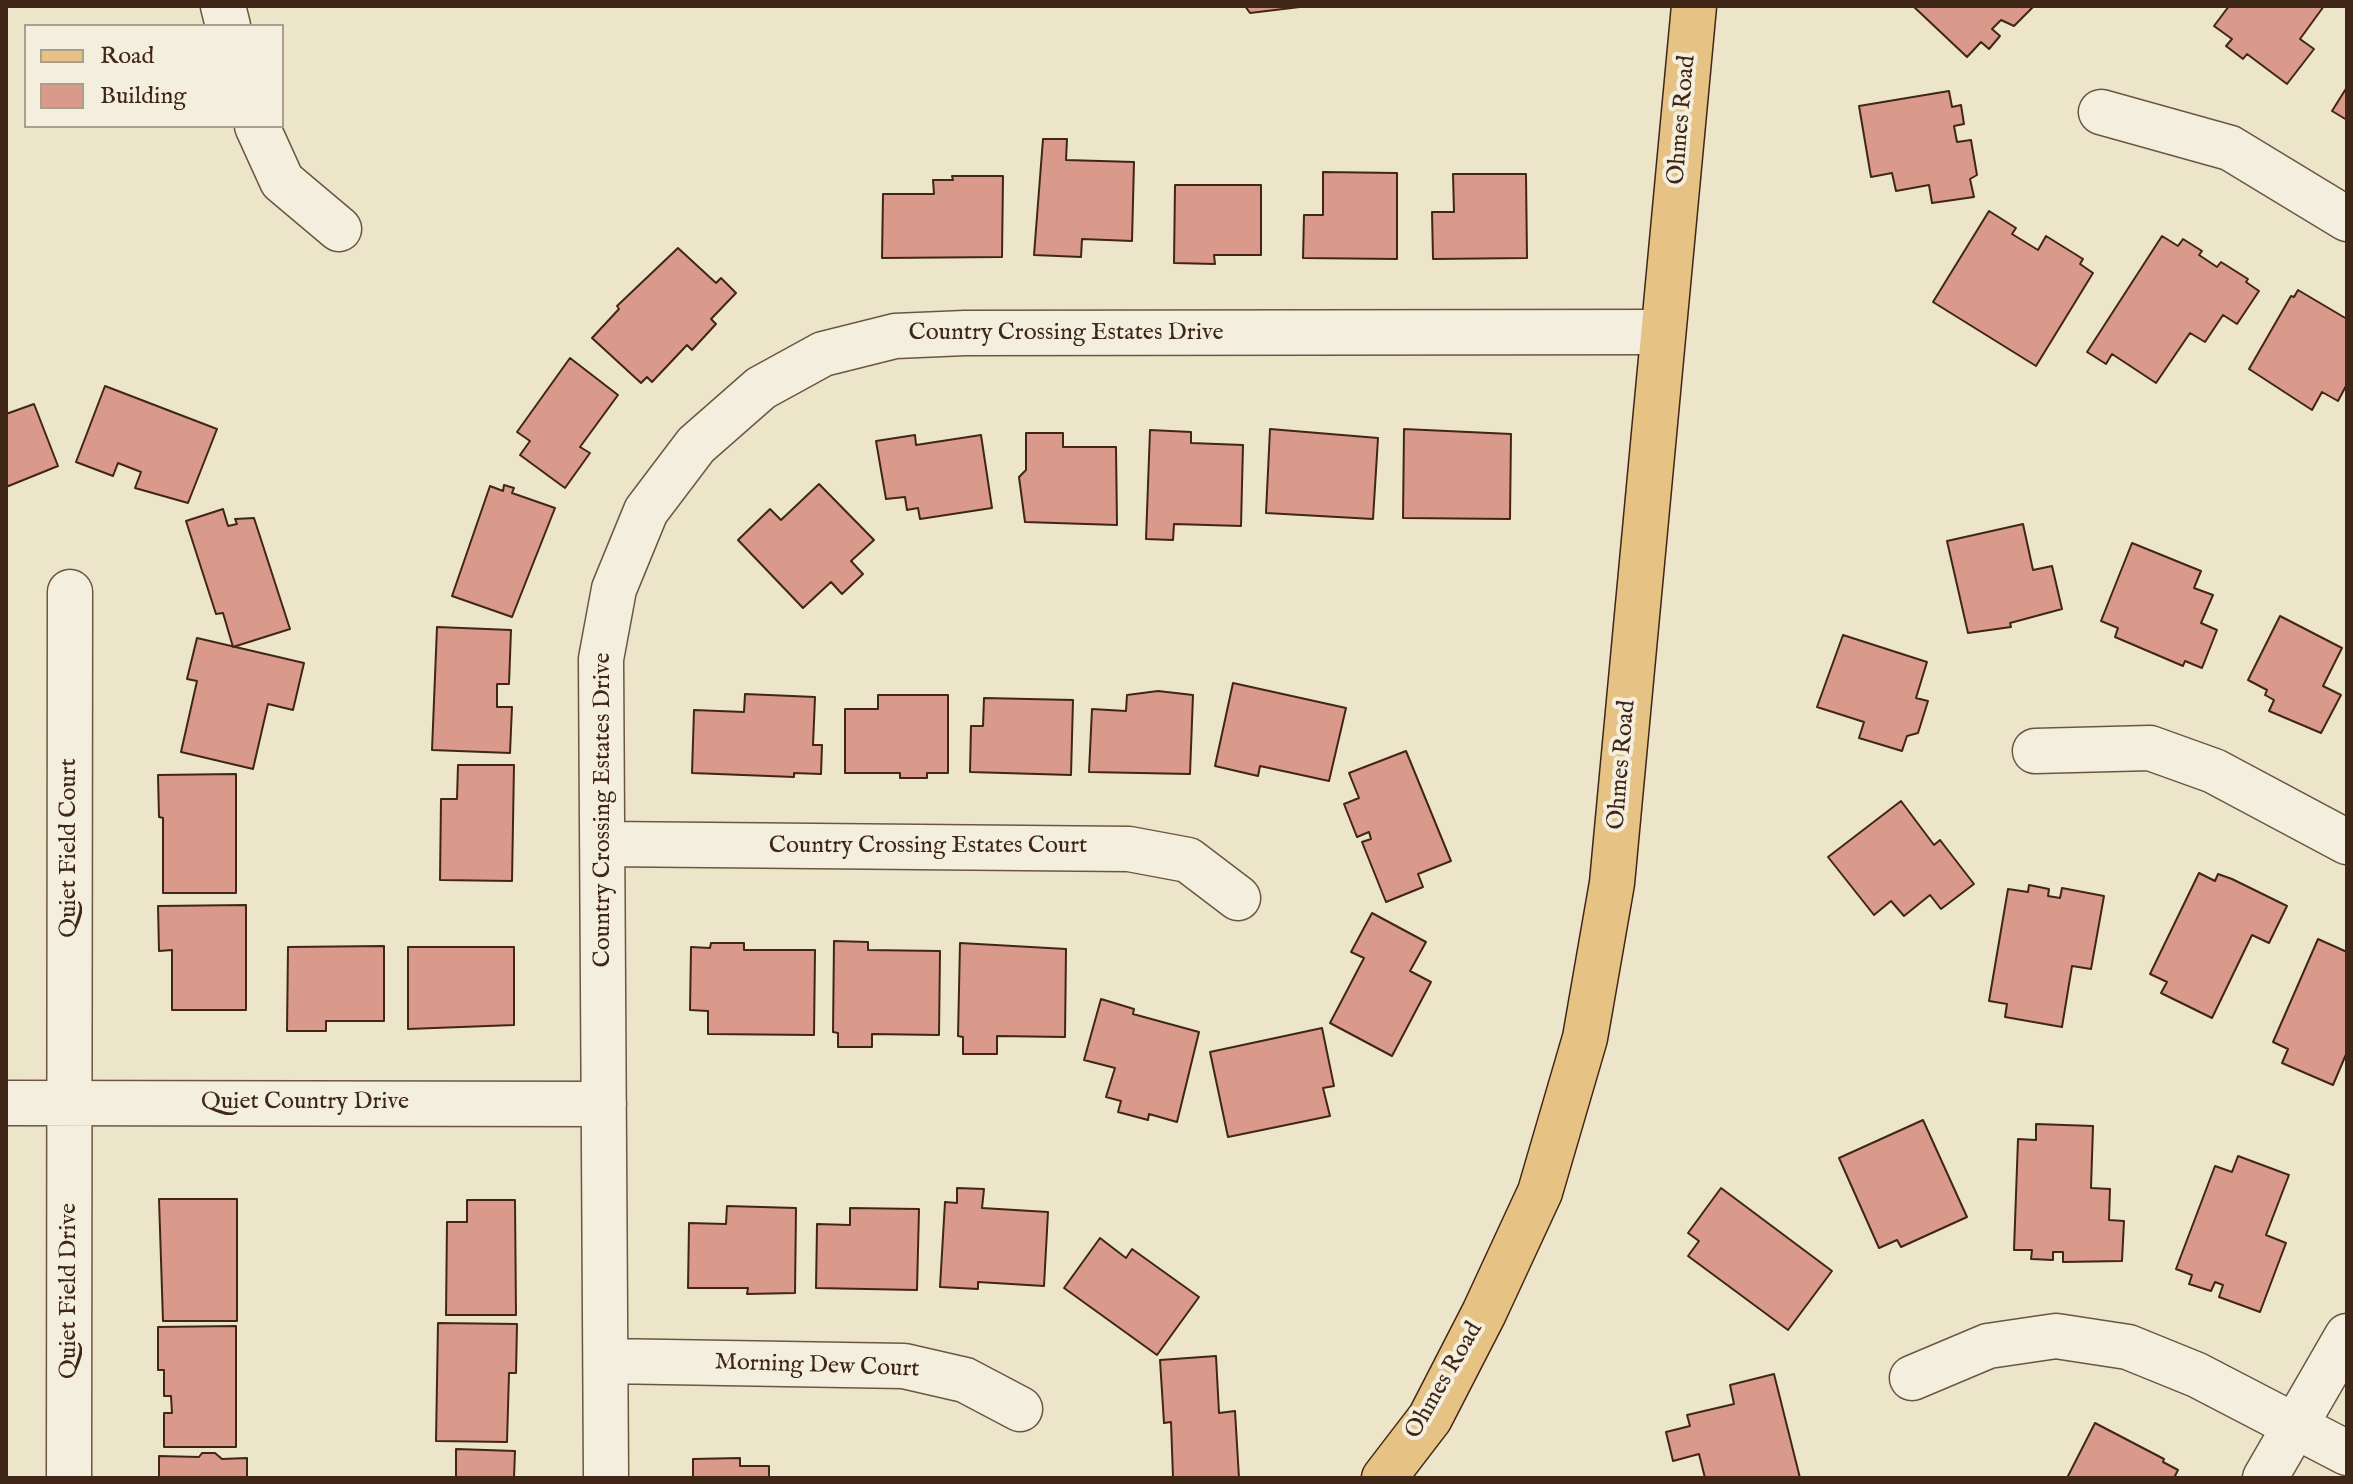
<!DOCTYPE html>
<style>
body{margin:0}
#map{position:relative;width:2353px;height:1484px;overflow:hidden;background:#ede5ca;font-family:"IM FELL English",serif}
canvas{display:block}
.frame{position:absolute;inset:0;border:8px solid #402616;pointer-events:none}
.legend{position:absolute;left:24px;top:24px;width:260px;height:104px;box-sizing:border-box;background:#f3eedd;border:2px solid #ab9e8d;margin:0;padding:10px 14px;list-style:none;font-size:24px;color:#402616}
.legend li{display:flex;align-items:center;gap:16px;height:40px}
.legend b{width:40px;border:2px solid #ab9e8d}
</style>
<div id="map">
<canvas width="2353" height="1484"></canvas>
<div class="frame"></div>
<ul class="legend">
<li><b style="height:10px;background:#e6c285"></b>Road</li>
<li><b style="height:22px;background:#d9998b"></b>Building</li>
</ul>
</div>
<script>
const ctx = document.querySelector('canvas').getContext('2d');
ctx.lineJoin = 'round';
function paint(path, color) {
  ctx.fillStyle = color;
  ctx.fill(path, 'evenodd');
}
function trace(path, color, width, dash) {
  ctx.strokeStyle = color;
  ctx.lineWidth = width;
  ctx.lineCap = dash ? 'butt' : 'round';
  ctx.setLineDash(dash || []);
  ctx.stroke(path);
}
function drawText(font, color, halo, rows, align = 'center') {
  ctx.font = font + ' "IM FELL English",serif';
  ctx.lineWidth = 8;
  ctx.setLineDash([]);
  ctx.textBaseline = 'middle';
  ctx.strokeStyle = halo;
  ctx.fillStyle = color;
  for (const [text, x, y, turn = 0] of rows) {
    ctx.save();
    ctx.translate(x, y);
    ctx.rotate((+turn || 0) * Math.PI / 180);
    ctx.textAlign = isNaN(turn) ? turn : align;
    if (halo) ctx.strokeText(text, 0, 0);
    ctx.fillText(text, 0, 0);
    ctx.restore();
  }
}
const building = new Path2D(`
 M1245,6H1308L1250,13Z
 M1913,6H2034L2014,26L2001,20L1992,29L2000,36L1989,49L1981,42L1967,57Z
 M2229,6H2324L2300,39L2314,49L2287,84L2247,54L2243,59L2226,46L2232,39L2214,26Z
 M2347,87V120L2332,111Z
 M1949,91L1952,107L1961,105L1964,124L1954,126L1957,142L1971,140L1977,175L1970,179L1974,197L1932,203L1929,185L1896,191L1892,173L1871,177L1859,106Z
 M1043,139H1067L1066,160L1134,162L1132,241L1082,239L1081,257L1034,255Z
 M1323,172L1397,173V259L1303,258L1304,215H1323Z
 M1453,174H1526L1527,258L1433,259L1432,212H1454Z
 M952,176H1003L1002,257L882,258L883,194H934L933,180H953Z
 M1175,185H1261V255H1214L1215,264L1174,263Z
 M1989,211L2016,228L2012,234L2038,250L2046,236L2083,259L2080,264L2093,273L2036,366L1933,302Z
 M2162,236L2178,246L2183,239L2202,251L2199,255L2217,267L2221,262L2248,279L2246,282L2259,291L2237,324L2223,315L2205,342L2190,333L2156,383L2112,354L2106,364L2087,352Z
 M678,248L716,283L721,278L736,293L711,319L716,324L692,350L687,345L652,382L647,377L641,383L592,338L619,309L617,306Z
 M2298,290L2347,319V384L2338,401L2322,392L2312,410L2249,369L2291,296L2294,297Z
 M570,358L618,395L580,447L590,453L565,488L520,455L530,441L517,432Z
 M105,386L217,429L188,503L135,488L141,472L118,463L113,476L76,462Z
 M34,404L58,466L6,487V414Z
 M1270,429L1378,438L1373,519L1266,513Z
 M1404,429L1511,434L1510,519L1403,518Z
 M1150,430L1191,432V443L1243,445L1241,526L1174,524L1173,540L1146,539Z
 M1026,433H1063V447H1116L1117,525L1025,522L1019,477L1026,470Z
 M915,435L916,445L981,435L992,508L920,519L918,508L907,510L905,497L886,499L876,441Z
 M819,484L874,540L851,561L863,574L842,594L831,582L803,608L738,540L770,509L781,520Z
 M504,485L514,488L512,493L555,508L512,617L452,596L490,486L503,491Z
 M223,509L228,526L237,524L235,519L254,518L290,629L233,647L223,613L216,614L186,521Z
 M2023,524L2033,570L2052,566L2062,609L2010,623L2011,627L1968,633L1947,541Z
 M2132,543L2201,571L2194,588L2213,595L2201,623L2217,630L2202,668L2185,661L2183,666L2115,637L2118,628L2101,621Z
 M2280,616L2342,648L2323,686L2341,695L2321,733L2269,711L2274,700L2265,695L2267,690L2248,680Z
 M437,627L511,630L509,684H497V707H512L510,753L432,750Z
 M1843,635L1927,662L1916,698L1928,701L1918,733L1907,736L1902,751L1859,738L1864,722L1817,707Z
 M197,638L304,663L293,710L268,704L253,769L181,752L197,681L187,679Z
 M1233,683L1346,708L1329,781L1260,766L1258,776L1215,766Z
 M1158,691L1193,695L1190,774L1089,772L1092,709L1126,711L1127,695Z
 M745,694L815,697L813,745H822L821,774L794,773V777L692,773L694,710L744,712Z
 M878,695H948V773H927V778H900V773H845V709H878Z
 M984,698L1073,700L1071,775L970,772L971,726H983Z
 M1406,751L1451,861L1418,874L1423,887L1386,902L1362,842L1371,839L1369,832L1357,837L1344,804L1359,798L1349,773Z
 M458,765H514L512,881L440,880L441,799H457Z
 M236,774V893H163V818L159,817L158,775Z
 M1901,801L1934,845L1940,840L1974,884L1941,909L1930,895L1904,916L1891,901L1874,915L1828,857Z
 M2199,873L2215,881L2218,874L2232,879L2287,906L2269,943L2252,935L2212,1018L2161,993L2167,982L2150,974Z
 M2029,885L2049,889L2048,896L2060,898L2062,888L2104,896L2091,969L2072,966L2062,1027L2005,1017L2007,1004L1989,1001L2008,889L2028,892Z
 M246,905V1010H172V950L159,951L158,906Z
 M1372,913L1426,942L1410,971L1431,982L1392,1056L1330,1023L1364,958L1351,952Z
 M2318,939L2347,952V1052L2333,1085L2282,1063L2288,1049L2273,1042Z
 M834,941L868,942V950L940,951L939,1035L872,1034V1047H838V1033L833,1032Z
 M711,943H744V950H815L814,1035L708,1034V1011L690,1010L691,947L710,948Z
 M960,943L1066,949L1065,1037L997,1036V1054H963V1037L958,1036Z
 M384,946V1021H326V1031H287L288,947Z
 M408,947H514V1025L408,1029Z
 M1101,999L1134,1009L1133,1014L1199,1032L1177,1122L1149,1114L1148,1120L1118,1112L1121,1101L1106,1097L1115,1068L1084,1060Z
 M1322,1028L1334,1086L1323,1088L1330,1116L1228,1137L1210,1052Z
 M1923,1120L1967,1217L1901,1247L1897,1240L1879,1248L1839,1158Z
 M2036,1124L2093,1126L2091,1188L2110,1189L2109,1220L2124,1221L2122,1261L2063,1262V1252H2053V1260L2031,1259L2032,1250H2014L2018,1139L2036,1140Z
 M2238,1156L2289,1175L2266,1235L2286,1243L2260,1312L2219,1297L2223,1285L2215,1282L2211,1291L2189,1284L2192,1275L2176,1269L2215,1166L2232,1172Z
 M957,1188L984,1189L982,1208L1048,1212L1044,1286L978,1282V1289L940,1287L945,1202L957,1203Z
 M1721,1188L1832,1271L1788,1330L1688,1256L1699,1241L1688,1233Z
 M159,1199H237V1321H163Z
 M467,1200H515L516,1315H446L447,1222H467Z
 M727,1206L796,1208L795,1293L747,1294L748,1288H688L689,1223L726,1224Z
 M850,1208L919,1209L917,1290L816,1288L817,1224L850,1225Z
 M1100,1238L1126,1258L1132,1249L1199,1297L1157,1355L1064,1288Z
 M438,1323L517,1324L516,1373H509L507,1442L436,1441Z
 M236,1326V1447H164V1413H172L171,1396H164V1370H158V1327Z
 M1216,1356L1219,1413L1235,1411L1239,1478L1173,1477L1171,1422L1164,1423L1160,1360Z
 M1774,1374L1800,1478H1705L1699,1454L1673,1461L1666,1432L1690,1426L1687,1415L1734,1404L1730,1385Z
 M2095,1423L2164,1459L2163,1462L2178,1470L2174,1478H2067Z
 M456,1449L515,1451L514,1478H456Z
 M202,1453H215L222,1459L247,1458V1478H159V1456L199,1457Z
 M740,1458V1466H769V1478H693V1459Z`);
paint(building, '#d9998b');
trace(building, '#402616', 2);
const minor = new Path2D(`
 M223,6L228,26
 M2101,112L2230,148L2347,219
 M257,126L282,181L339,229
 M2035,751L2150,748L2214,771L2347,842
 M604,844L1129,849L1188,860L1238,898
 M6,1103L604,1104
 M606,1361L904,1366L965,1380L1020,1409
 M1912,1378L1988,1346L2056,1336L2128,1347L2197,1375L2347,1453
 M69,1478L70,592
 M606,1478L601,659L614,589L646,511L696,445L761,388L823,354L895,336L965,333L1663,332
 M2265,1478L2347,1336`);
const major = new Path2D(`
 M1384,1478L1430,1418L1484,1313L1540,1192L1585,1038L1612,883L1694,6`);
trace(minor, '#6b5643', 47);
trace(major, '#402616', 47);
trace(minor, '#f3eedd', 44);
trace(major, '#e6c285', 44);
drawText('24px', '#402616', '#f3eedd', [
 ["Ohmes Road",1683,120,-85],
 ["Country Crossing Estates Drive",1066,334],
 ["Ohmes Road",1623,765,-85],
 ["Country Crossing Estates Drive",604,810,-90],
 ["Country Crossing Estates Court",928,847],
 ["Quiet Field Court",70,848,-90],
 ["Quiet Country Drive",305,1103],
 ["Quiet Field Drive",70,1291,-90],
 ["Morning Dew Court",817,1367,2],
 ["Ohmes Road",1445,1381,-60]
]);
</script>
